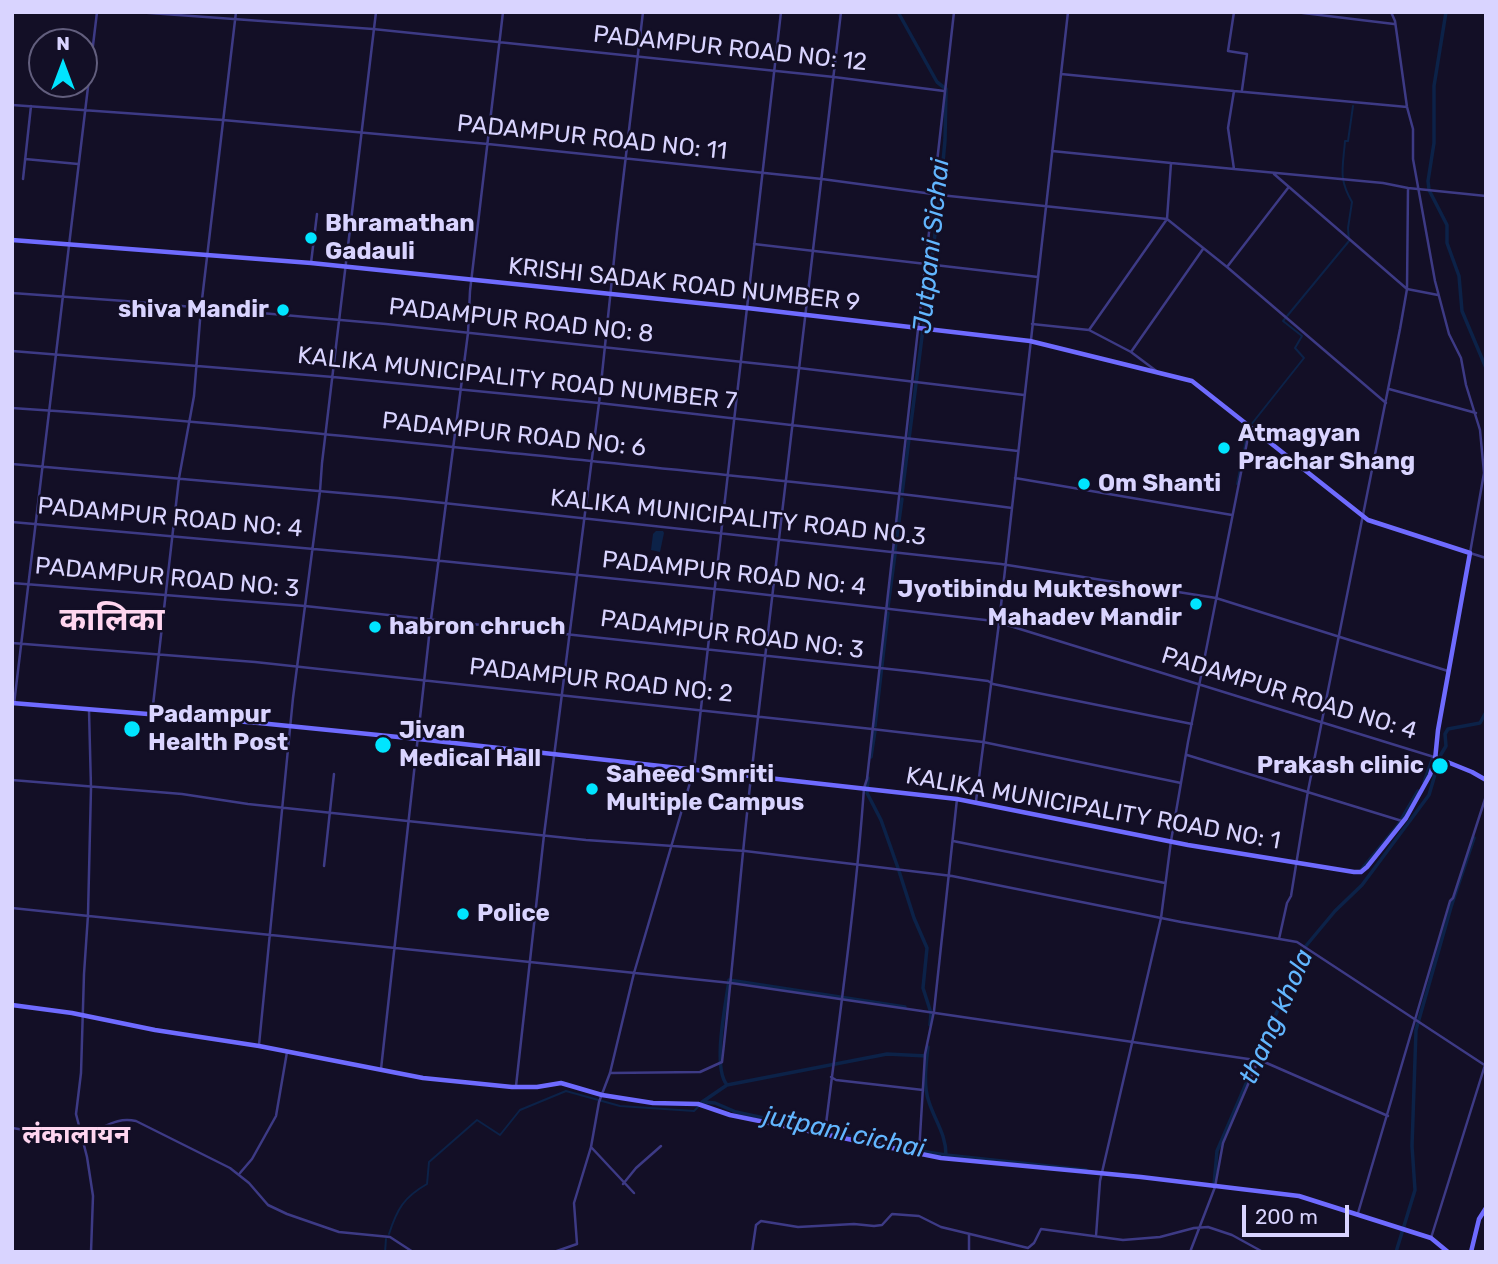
<!DOCTYPE html>
<meta charset="utf-8">
<style>
body{margin:0}
#map{position:relative;width:1498px;height:1264px;overflow:hidden;background:#130f26;font-family:Rubik,sans-serif}
canvas{display:block}
.frame{position:absolute;inset:0;border:14px solid #d9d4ff;pointer-events:none}
.north{position:absolute;left:28px;top:28px;width:70px;height:70px;box-sizing:border-box;background:#130f26;border:2px solid #625e7d;border-radius:50%;rotate:0deg;font-size:19px;font-weight:700;line-height:28px;text-align:center;color:#d9d4ff}
.north::after{content:'';display:block;margin:auto;width:24px;height:32px;background:#00e5ff;clip-path:polygon(50% 0,100% 100%,50% 72%,0 100%)}
.scale{position:absolute;left:1242px;top:1205px;width:107px;height:32px;box-sizing:border-box;border:4px solid #d9d4ff;border-top:0;padding-left:9px;font-size:21px;line-height:24px;white-space:nowrap;color:#d9d4ff;-webkit-text-stroke:5px #130f26;paint-order:stroke}
</style>
<div id="map">
<canvas width="1498" height="1264"></canvas>
<div class="frame"></div>
<div class="north">N</div>
<div class="scale">200 m</div>
</div>
<script>
const ctx = document.querySelector('canvas').getContext('2d');
ctx.lineJoin = 'round';
function paint(path, color) {
  ctx.fillStyle = color;
  ctx.fill(path, 'evenodd');
}
function trace(path, color, width, dash) {
  ctx.strokeStyle = color;
  ctx.lineWidth = width;
  ctx.lineCap = dash ? 'butt' : 'round';
  ctx.setLineDash(dash || []);
  ctx.stroke(path);
}
function drawText(font, color, halo, rows, align = 'center') {
  ctx.font = font + ' Rubik,"Noto Sans Devanagari",sans-serif';
  ctx.lineWidth = 5;
  ctx.setLineDash([]);
  ctx.textBaseline = 'middle';
  ctx.strokeStyle = halo;
  ctx.fillStyle = color;
  for (const [text, x, y, turn = 0] of rows) {
    ctx.save();
    ctx.translate(x, y);
    ctx.rotate((+turn || 0) * Math.PI / 180);
    ctx.textAlign = isNaN(turn) ? turn : align;
    if (halo) ctx.strokeText(text, 0, 0);
    ctx.fillText(text, 0, 0);
    ctx.restore();
  }
}
paint(new Path2D(`
 M656,531H663L664,533L660,552L651,550L653,534Z`), '#0c2248');
trace(new Path2D(`
 M1250,426L1304,358L1295,348L1302,336L1283,321L1349,241L1348,228L1352,202C1338,178 1343,168 1345,141H1348L1353,106
 M1237,484L1247,435
 M389,1234C397,1209 404,1197 427,1184L429,1162L477,1120L500,1135L520,1110L566,1091L620,1106L694,1111L698,1107
 M385,1252L386,1239`), '#0c2248', 2);
trace(new Path2D(`
 M898,12L937,82L946,89L945,140L940,195L902,494
 M1446,12L1434,86V143L1428,181L1429,190L1447,225V243L1459,276L1462,311L1486,368
 M895,550L902,499
 M888,607L895,554
 M875,726L888,613
 M1440,756L1446,746L1445,734L1448,729L1480,723L1486,712
 M871,757L875,731
 M868,778L867,793L881,820L898,868
 M1424,782L1433,757
 M1361,870L1398,825L1418,791
 M899,871L914,918L927,948L923,988L931,1013L930,1025
 M727,1085L887,1054L927,1056
 M702,1102L727,1085C712,1067 726,1004 729,980L905,1007
 M704,1102L715,1103L736,1112L914,1150L946,1155C946,1134 935,1121 929,1102C923,1086 926,1064 928,1047
 M946,1155L1086,1170
 M1214,1185L1217,1151L1305,947L1335,911L1362,885L1429,795L1439,761
 M1396,1252L1415,1190L1412,1146L1416,1030L1451,907L1474,838`), '#0c2248', 3.5);
trace(new Path2D(`
 M136,12L373,29L834,77L944,91
 M1234,12L1228,51L1247,54L1242,90
 M1295,12L1394,24
 M1391,12L1395,21L1407,107L1413,129V159L1435,281L1449,334L1461,358L1466,385L1480,430L1484,473L1470,553L1486,558
 M1061,74L1234,91
 M12,105L223,120L488,144L822,179L940,195L1167,219L1227,267L1386,403
 M1052,151L1171,163
 M25,159L78,164
 M1234,169L1383,183L1408,188
 M1274,174L1407,289L1438,295
 M23,179L31,106
 M754,244L1038,277
 M311,263L317,214
 M1227,267L1288,188
 M12,293L125,301L386,324L799,368L1024,395
 M1032,324L1089,330L1131,352L1159,373
 M1089,330L1167,219L1171,163L1234,169L1228,128L1234,91L1407,107
 M12,351L333,377L599,403L1018,451
 M1131,352L1203,249
 M1389,389L1476,413
 M12,408C183,419 353,437 523,454C686,471 849,486 1012,508
 M12,464L398,498L1001,564L1216,598L1448,671
 M1015,478L1232,515
 M12,522L403,557L725,590L994,621L1434,757
 M12,583L305,606L917,672L988,681L993,684L1192,724
 M12,643L255,662L872,729L983,742L1181,783
 M14,704L97,12
 M89,710L91,788L88,915L84,974L81,1073L76,1114L87,1157L93,1196L91,1252
 M152,714L179,478L194,396L201,308L236,12
 M1187,755L1402,821
 M12,780L182,794L248,804L586,840L745,851L952,876L1181,922L1297,942L1486,1066
 M976,801L999,623L1068,12
 M953,841L1165,883
 M324,866L334,774
 M12,908L731,983L1262,1061L1388,1116
 M1279,939L1287,903L1291,896L1308,791L1400,329L1407,289L1408,188L1486,196
 M259,1045L293,698L320,491L322,463L376,12
 M381,1069L431,619L468,333L470,291L503,12
 M610,1073L700,1072L722,1062C733,967 740,872 751,777C783,522 813,267 841,12
 M831,1077L836,1080L923,1090
 M516,1086L544,835L599,403L617,231L643,12
 M12,1128C34,1131 57,1138 79,1135C102,1132 112,1116 136,1121L230,1168L249,1183L268,1205L287,1214L339,1232L390,1237L413,1252
 M827,1134L826,1124C840,1012 856,901 864,788L867,779L954,12
 M591,1147L634,1193
 M919,1153L925,1054L934,1011L957,799
 M240,1173L252,1159L276,1116L287,1052
 M623,1184L636,1168L661,1146
 M1358,1213L1450,901L1453,898L1486,796
 M1096,1236L1100,1181L1161,918L1171,841L1188,742L1250,427
 M1431,1238L1485,1065
 M554,1252L577,1244L574,1203L591,1147L599,1102L610,1073L634,973L694,769L781,12
 M752,1252L756,1225L761,1221L798,1227L854,1224L874,1226L882,1225L892,1214L919,1216L941,1227L1028,1248L1034,1243L1041,1229L1123,1240L1160,1237L1194,1228L1208,1227L1232,1235L1263,1252
 M969,1252V1234
 M1190,1252L1215,1187L1223,1143L1258,1061`), '#3d3a85', 2.5);
trace(new Path2D(`
 M12,240L311,263L747,308L1030,341L1192,381L1368,520L1470,553L1438,730L1435,760L1430,775L1406,818L1367,867L1361,872H1354L1188,845L957,799L418,739L259,723L12,703
 M1435,757L1472,772L1486,780
 M12,1005L72,1013L155,1030L259,1046L423,1078L512,1087H537L561,1083L602,1095L653,1103L698,1104L730,1115L941,1158L1141,1177L1299,1196L1431,1238L1448,1252
 M1471,1252L1479,1219L1486,1208`), '#6f6bff', 4.5);
for (const [x, y, r, color] of [
 [311,238,7,"#00e5ff"],
 [283,310,7,"#00e5ff"],
 [1224,448,7,"#00e5ff"],
 [1084,484,7,"#00e5ff"],
 [1196,604,7,"#00e5ff"],
 [375,627,7,"#00e5ff"],
 [132,729,9,"#00e5ff"],
 [383,745,9,"#00e5ff"],
 [1440,766,9,"#00e5ff"],
 [592,789,7,"#00e5ff"],
 [463,914,7,"#00e5ff"]
]) {
  const dot = new Path2D();
  dot.arc(x, y, r, 0, 2 * Math.PI);
  ctx.fillStyle = color;
  ctx.fill(dot);
  trace(dot, '#130f26', 2.5);
}
drawText('24px', '#d9d4ff', '#130f26', [
 ["PADAMPUR ROAD NO: 12",730,49,6],
 ["PADAMPUR ROAD NO: 11",592,138,6],
 ["KRISHI SADAK ROAD NUMBER 9",684,285,6],
 ["PADAMPUR ROAD NO: 8",521,321,6],
 ["KALIKA MUNICIPALITY ROAD NUMBER 7",517,379,6],
 ["PADAMPUR ROAD NO: 6",514,435,6],
 ["PADAMPUR ROAD NO: 4",170,518,5],
 ["KALIKA MUNICIPALITY ROAD NO.3",738,518,6],
 ["PADAMPUR ROAD NO: 4",734,574,6],
 ["PADAMPUR ROAD NO: 3",167,578,5],
 ["PADAMPUR ROAD NO: 3",732,635,7],
 ["PADAMPUR ROAD NO: 2",601,681,6],
 ["PADAMPUR ROAD NO: 4",1289,694,17],
 ["KALIKA MUNICIPALITY ROAD NO: 1",1093,809,10]
]);
drawText('bold 24px', '#d9d4ff', '#130f26', [
 ["Bhramathan",325,224],
 ["Gadauli",325,252],
 ["shiva Mandir",269,310,"right"],
 ["Atmagyan",1238,434],
 ["Prachar Shang",1238,462],
 ["Om Shanti",1098,484],
 ["Jyotibindu Mukteshowr",1182,590,"right"],
 ["Mahadev Mandir",1182,618,"right"],
 ["habron chruch",389,627],
 ["Padampur",148,715],
 ["Health Post",148,743],
 ["Jivan",399,731],
 ["Medical Hall",399,759],
 ["Prakash clinic",1424,766,"right"],
 ["Saheed Smriti",606,775],
 ["Multiple Campus",606,803],
 ["Police",477,914]
], 'left');
drawText('italic 26px', '#62b6ff', '#130f26', [
 ["Jutpani Sichai",932,246,-84],
 ["thang khola",1277,1017,-66],
 ["jutpani cichai",844,1133,12]
]);
drawText('bold 26px', '#ffd6f0', '#130f26', [
 ["लंकालायन",76,1135]
]);
drawText('bold 32px', '#ffd6f0', '#130f26', [
 ["कालिका",112,621]
]);
</script>
